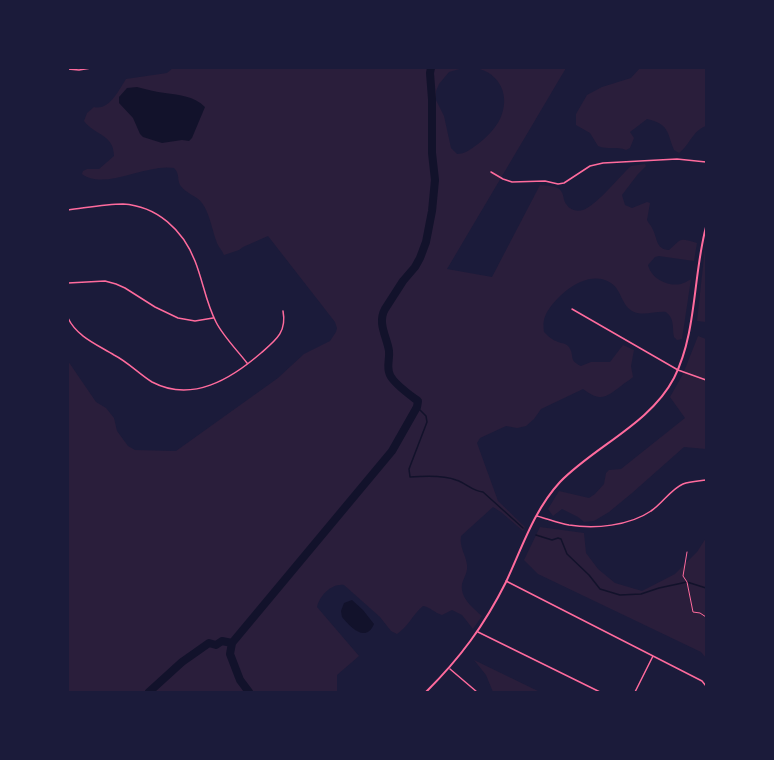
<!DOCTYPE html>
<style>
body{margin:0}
#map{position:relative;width:774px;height:760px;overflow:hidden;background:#1b1b3a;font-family:"Work Sans",sans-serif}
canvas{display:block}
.frame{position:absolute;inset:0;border:69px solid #1b1b3a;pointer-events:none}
</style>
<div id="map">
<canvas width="774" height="760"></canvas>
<div class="frame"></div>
</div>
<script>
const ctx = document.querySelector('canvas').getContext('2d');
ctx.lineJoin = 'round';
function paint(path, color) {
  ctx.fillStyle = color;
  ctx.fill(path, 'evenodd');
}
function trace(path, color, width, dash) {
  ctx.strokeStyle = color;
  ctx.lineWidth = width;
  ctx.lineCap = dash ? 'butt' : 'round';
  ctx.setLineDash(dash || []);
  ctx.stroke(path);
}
paint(new Path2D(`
 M173,68H463L449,72L439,84L436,91V100L444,116L451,148L457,154C465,154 471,149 478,144C486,138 495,129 500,119C511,96 500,73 476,68H566L447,269L492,277L540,185C546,186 558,185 561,191C564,195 563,200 566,204C570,210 576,212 583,210C596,206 620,176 631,166L645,164L646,166L638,174L622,195L625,205L632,208L647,202L650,203L647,220C648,223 651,225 652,228C658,238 655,249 669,250C683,238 678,238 697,243L694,261L659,256L655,257L648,265C651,278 667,287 681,284C682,284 690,280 691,279L682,339L677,340L674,337C672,328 675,319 666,312C656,311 644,316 634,312C621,306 622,290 611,283C588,268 557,294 546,314C543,320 543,326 544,332C547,335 552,340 556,341C561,344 565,342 569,347C575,356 568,360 581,366L591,362H610L623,345L634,350L631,366L633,377C629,381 625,382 621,386C605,398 601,402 583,389L541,409L534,419L526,426L517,428L506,426L480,438L477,443L498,501L525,527L523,531L501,512L493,507L461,536C459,547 466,555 467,565C468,572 464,577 462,584C460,598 473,608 482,616L473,629L462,615L452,610L442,615C435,613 430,607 423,606C413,614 408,627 397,634L391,631L380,617L344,585C332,583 320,595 317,607L359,656L337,675V692H68V361L96,402L106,408L114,418L117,431L128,446L135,450L172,451H176L278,378L304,354L330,341L336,332L337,328L335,322L268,236L243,247L239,250L224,255C222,250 219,248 217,243C212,230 210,214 202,203C196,195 186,194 180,185C177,179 180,174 174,168C147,163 104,191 82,174L83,171L87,169H99L114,156C114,134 94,135 84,121L87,113L94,107C109,111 119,90 126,79L167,73Z
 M640,68H706V126C692,131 690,145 679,153L674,150C667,132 669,124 647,119L630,132L634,138L630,148L626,150C617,146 608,150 598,146L590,133L576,125V114L587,95L602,87L631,78Z
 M706,239V322L697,321Z
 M698,336L706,339V449L684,447L632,493L609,512L594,521L584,522L578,517L562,509L553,516L548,509L559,491L589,498L595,494L604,484L606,473L609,470L621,469L685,418L670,397L683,374Z
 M540,527L584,533L586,553L598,569L615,583L642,591L675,574L697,552L706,538V658L701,652L538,574L524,560Z
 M474,660L540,692H493L486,675Z`), '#2a1e3b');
paint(new Path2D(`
 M137,87C146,89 156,92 165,93C180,95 194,96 205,107L192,138L189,141L182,140L162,143L143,137L140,134L133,118L119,103V97L127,88Z
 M352,600L363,610L374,624C366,643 351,628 342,617L341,611L344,603Z`), '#12122b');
trace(new Path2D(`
 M417,407L426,416L427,422L409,469L410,477C423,476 444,475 456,480C466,483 472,491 483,492L523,528
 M536,535L552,540L558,538L561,539L567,554L589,575L600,589L620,595L641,594L659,588L687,582L706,588`), '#12122b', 1.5);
trace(new Path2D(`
 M149,692L182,662L209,643L216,645L222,641L232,643
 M249,692L240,680L230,654L232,643L392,451L417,407L418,401C410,395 394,384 390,375C386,367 390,359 389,351C387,337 377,323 385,309L403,281L415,267L420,258L426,242L432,211L435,180L432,153V99L430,73L431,68`), '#12122b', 8);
trace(new Path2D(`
 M687,552L683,576L687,582L693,612L700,613L706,617`), '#ff6b9d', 1);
trace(new Path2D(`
 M68,69L79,70L91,68
 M491,172L503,179L512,182L545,181L558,184L564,183L590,166L603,163L677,159L706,162
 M68,210C85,208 105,204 123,204C157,206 183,230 195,261C203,281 206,303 216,322C223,336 237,350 247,363
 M68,283L105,281L116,284L125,288L155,307L178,318L195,321L213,318
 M572,309L678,370L706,380
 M68,318C77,337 98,345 114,355C128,362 139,374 152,382C192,403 231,379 261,353C276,340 287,332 283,311
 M537,516C548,519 558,523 569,525C595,529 629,526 651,511C662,504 671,489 683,484C690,481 699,481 706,480
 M506,581L702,681L706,686
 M478,632L600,692
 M450,669L477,692
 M635,692L653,656`), '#ff6b9d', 1.5);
trace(new Path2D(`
 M426,692C460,658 484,626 506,582C522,548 534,510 560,482C595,446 650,424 674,378C697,333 693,275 706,227`), '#ff6b9d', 2);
</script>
